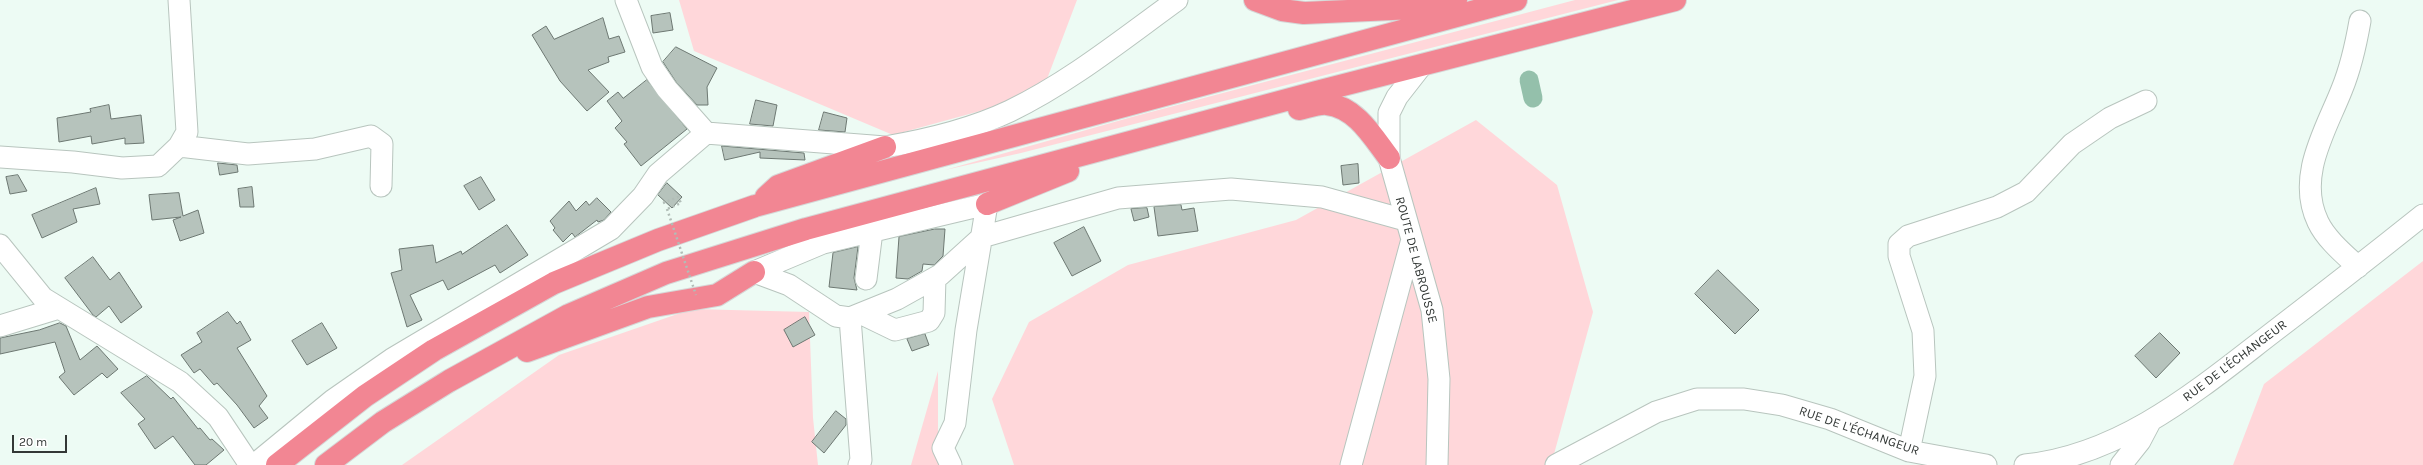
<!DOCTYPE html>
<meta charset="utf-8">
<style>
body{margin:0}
#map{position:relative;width:2423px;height:465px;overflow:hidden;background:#edfbf4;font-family:Karla,sans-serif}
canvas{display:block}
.scale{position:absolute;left:12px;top:435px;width:55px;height:18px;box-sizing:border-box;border:2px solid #333836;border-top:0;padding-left:5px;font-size:12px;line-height:14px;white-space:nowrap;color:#333836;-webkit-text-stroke:3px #fff;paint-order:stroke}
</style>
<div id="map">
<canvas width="2423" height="465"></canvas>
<div class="scale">20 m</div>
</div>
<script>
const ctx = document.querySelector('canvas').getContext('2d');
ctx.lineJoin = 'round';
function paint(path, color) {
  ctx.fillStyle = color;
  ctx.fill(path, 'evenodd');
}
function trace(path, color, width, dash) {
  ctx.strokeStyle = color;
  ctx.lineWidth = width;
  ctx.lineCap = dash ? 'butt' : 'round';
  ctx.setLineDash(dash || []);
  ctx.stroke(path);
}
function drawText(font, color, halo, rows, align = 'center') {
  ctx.font = font + ' Karla,sans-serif';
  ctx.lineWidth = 3.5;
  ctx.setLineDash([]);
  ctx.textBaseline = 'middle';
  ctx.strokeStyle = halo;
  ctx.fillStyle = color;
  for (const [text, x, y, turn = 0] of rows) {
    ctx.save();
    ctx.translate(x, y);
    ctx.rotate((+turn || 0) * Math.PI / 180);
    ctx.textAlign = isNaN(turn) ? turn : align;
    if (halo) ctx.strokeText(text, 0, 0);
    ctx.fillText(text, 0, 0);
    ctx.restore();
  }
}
paint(new Path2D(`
 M679,0H1077L1047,79L1002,105L893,135L694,51Z
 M1575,0H1618L1021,153L945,170L1132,117Z
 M1476,120L1557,185L1593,312L1551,465H1014L992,399L1029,322L1128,265L1296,220Z
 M2423,261V465H2233L2264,384Z
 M692,309L809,312L813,418L818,465H402L559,355Z
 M938,371V465H911Z`), '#ffd7da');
trace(new Path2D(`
 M1529,80L1533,98`), '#94c0ab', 19);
const building = new Path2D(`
 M670,13L673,30L653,33L651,16Z
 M603,18L609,39L619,36L625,52L608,57L609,62L588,70L609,92L587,111L560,81L532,35L546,26L554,39Z
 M676,47L717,68L707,87L708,105H697L676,82L663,62Z
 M647,80L687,129L641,166L624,144L627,142L615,128L622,121L607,101L618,92L623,98Z
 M756,100L777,105L773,126L750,124Z
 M109,105L111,119L141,115L144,143L125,144V138L92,144L91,136L59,142L57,118L91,112L90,109Z
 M824,112L847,118L845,132L819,130Z
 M722,146L804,153L805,160L760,158V152L725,160Z
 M218,163L237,165L238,172L220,175Z
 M1358,164L1359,183L1343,185L1341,166Z
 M18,175L27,191L10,194L6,177Z
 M481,177L495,200L479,210L464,186Z
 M667,183L682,197L672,208L658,195Z
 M252,187L254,207H240L238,189Z
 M96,188L100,204L73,209L77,222L42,238L32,215Z
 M179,193L183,216L198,210L204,233L180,241L173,220L181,217L152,220L149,195Z
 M597,198L611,212L604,220L598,222L597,220L575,237L572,233L563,242L553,230L555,228L550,221L569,201L576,211L586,201L589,205Z
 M1181,205L1182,210L1194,208L1198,231L1158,236L1154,207Z
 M1147,208L1149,217L1134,221L1131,209Z
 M507,225L528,255L500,273L495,265L448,290L443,280L410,295L422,320L407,327L391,273L402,270L399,249L433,245L436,263L461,251L462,254Z
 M1084,227L1101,261L1072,276L1054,243Z
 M935,229H945L943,256L934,265L923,264L922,271L908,279L896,278L899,237Z
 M858,247L854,278L857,290L829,287L833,253Z
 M93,257L110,280L119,272L142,307L121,323L109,306L96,317L93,315L65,278Z
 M1718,270L1759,310L1735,334L1695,294Z
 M228,312L237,324L240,321L251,340L237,348L267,396L259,406L268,418L254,428L237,405L217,383L214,385L200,369L194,373L181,355L202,342L197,333Z
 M805,317L815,335L793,347L784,330Z
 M60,323L66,326L80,360L97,346L118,369L107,378L102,373L74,395L59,377L65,372L55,342L0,354V338L39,330Z
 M322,323L337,348L307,365L292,341Z
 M2160,333L2180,353L2156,378L2135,356Z
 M925,334L929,345L912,351L907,339Z
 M147,376L171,399L173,397L198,429L200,428L210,440L212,439L224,450L206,465H195L173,436L155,449L138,424L145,419L121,393Z
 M836,411L846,419V425L824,453L812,442Z`);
paint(building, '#b6c3bc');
trace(building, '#6d7872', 1);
const minor = new Path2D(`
 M626,0L652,67L667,89L706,133
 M1422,65L1397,97L1389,113V158L1432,310L1439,379L1437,465
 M179,146L248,154L315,149L371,136L382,144L381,186
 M0,157L73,162L122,168L158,166L179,146L187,132L179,0
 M0,245L43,298L180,382L218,417L250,465
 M2358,267C2344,254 2326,239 2318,222C2296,176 2326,130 2342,89C2351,67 2356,44 2360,21
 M754,272L789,285L836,316L850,318L897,299L940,275L982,237L1118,198L1231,189L1322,197L1405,220
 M754,272L823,243L987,204L966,330L955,423L943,448L951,465
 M866,279L872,231
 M862,314L895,330L929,321L934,313L935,278
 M850,318L861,460L859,465
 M0,326L59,308
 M1909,451L1925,376L1923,331L1899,256V244L1908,236L1997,207L2026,192L2072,144L2110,118L2146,101
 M254,465L333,400L392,359L611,229L643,196L658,174L706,133L885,147C927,140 972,129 1010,111C1070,82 1123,39 1177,0
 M1351,465L1411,243
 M1556,465L1656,412L1697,399H1744L1782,405L1830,419L1909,451L1986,465
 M2025,465C2122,455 2198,390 2272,333C2323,294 2373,255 2423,215
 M2121,465L2140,441L2150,422`);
const highway = new Path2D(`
 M1255,0L1282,10L1304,13L1414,8L1456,0
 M1299,109C1308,107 1319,103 1327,104C1356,107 1373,137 1389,158
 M766,197L778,186L885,147
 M987,204L1068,171
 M527,351L648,307L717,295L754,272
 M277,465L365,396L434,350L554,283L658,240L755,206L1516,0
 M326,465L383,422L449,381L569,315L666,273L806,229L1316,92L1675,0`);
trace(minor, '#b8c5be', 23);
trace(highway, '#d6d7d7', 24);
trace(new Path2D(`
 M663,203L678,197L681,203L667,209`), '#b1bdb7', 2.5, [2, 3]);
trace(minor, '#fff', 21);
trace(highway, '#f28693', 22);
trace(new Path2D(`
 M667,209L696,295`), '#b1bdb7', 2.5, [2, 3]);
drawText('13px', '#333836', '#fff', [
 ["ROUTE DE LABROUSSE",1416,260,75],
 ["RUE DE L'ÉCHANGEUR",2235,361,-37],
 ["RUE DE L'ÉCHANGEUR",1859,431,19]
]);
</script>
